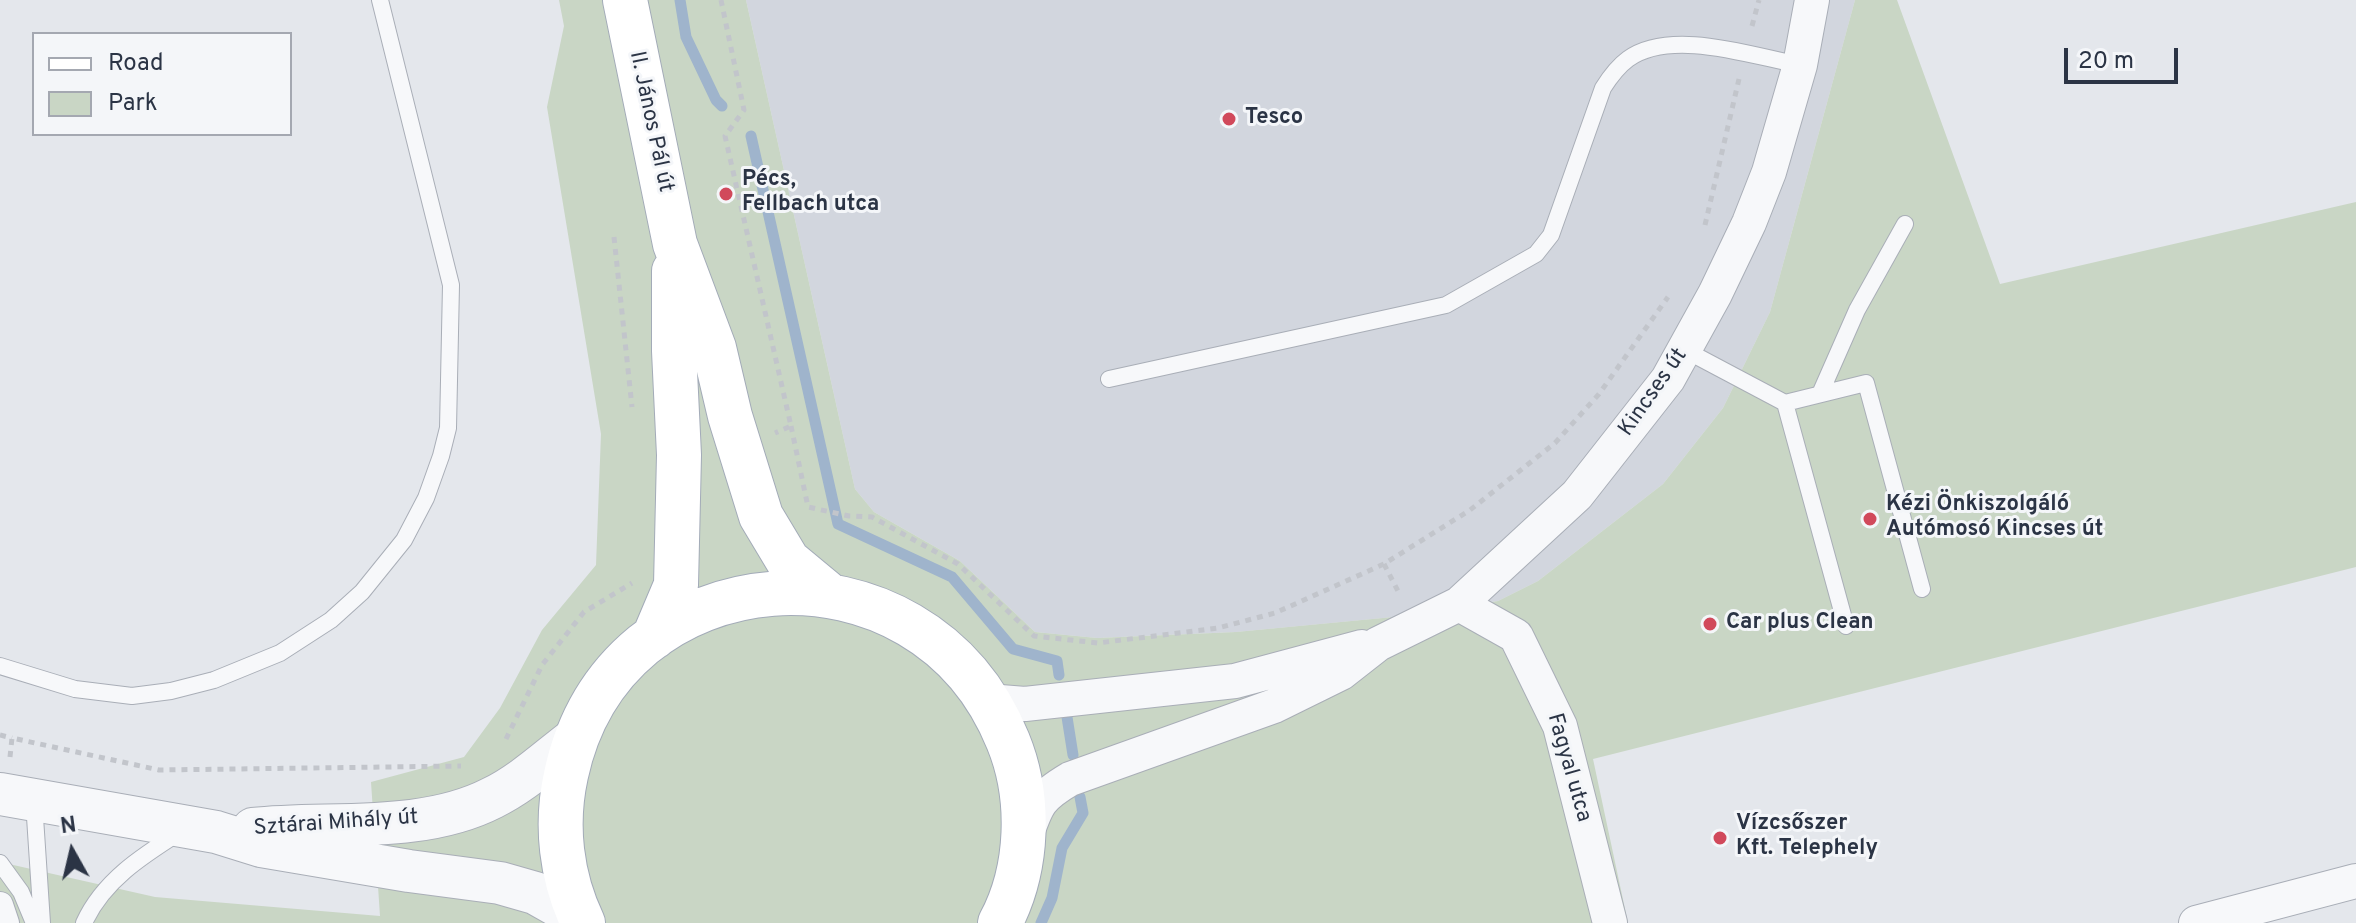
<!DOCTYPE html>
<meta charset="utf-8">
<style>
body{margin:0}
#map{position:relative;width:2356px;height:923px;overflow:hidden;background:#e4e7ec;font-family:Overpass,sans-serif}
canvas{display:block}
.legend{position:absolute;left:32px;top:32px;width:260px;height:104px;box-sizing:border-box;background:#f4f6f9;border:2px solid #a4a8b1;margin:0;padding:10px 14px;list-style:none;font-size:24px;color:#2b3445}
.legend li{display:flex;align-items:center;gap:16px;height:40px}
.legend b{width:40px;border:2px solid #a4a8b1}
.north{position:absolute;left:32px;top:811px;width:80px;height:80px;-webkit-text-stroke:6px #f4f6f9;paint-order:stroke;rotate:352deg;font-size:22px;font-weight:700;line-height:32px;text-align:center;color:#2b3445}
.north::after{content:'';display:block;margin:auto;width:28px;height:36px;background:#2b3445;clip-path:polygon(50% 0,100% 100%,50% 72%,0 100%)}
.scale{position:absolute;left:2064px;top:48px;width:114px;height:36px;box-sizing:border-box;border:4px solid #2b3445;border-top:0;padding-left:10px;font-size:24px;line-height:28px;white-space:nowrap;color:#2b3445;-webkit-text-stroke:6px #f4f6f9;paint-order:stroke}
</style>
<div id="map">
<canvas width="2356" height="923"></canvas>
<ul class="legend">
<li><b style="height:10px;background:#fff"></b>Road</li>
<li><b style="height:22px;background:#c9d6c5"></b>Park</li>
</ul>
<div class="north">N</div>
<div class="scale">20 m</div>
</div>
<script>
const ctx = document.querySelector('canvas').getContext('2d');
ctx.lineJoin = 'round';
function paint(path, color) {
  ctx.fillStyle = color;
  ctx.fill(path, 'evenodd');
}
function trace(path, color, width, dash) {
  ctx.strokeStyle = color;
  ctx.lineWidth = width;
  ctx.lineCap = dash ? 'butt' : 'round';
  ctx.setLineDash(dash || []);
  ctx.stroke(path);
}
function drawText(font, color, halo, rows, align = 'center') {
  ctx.font = font + ' Overpass,sans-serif';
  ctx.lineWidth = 6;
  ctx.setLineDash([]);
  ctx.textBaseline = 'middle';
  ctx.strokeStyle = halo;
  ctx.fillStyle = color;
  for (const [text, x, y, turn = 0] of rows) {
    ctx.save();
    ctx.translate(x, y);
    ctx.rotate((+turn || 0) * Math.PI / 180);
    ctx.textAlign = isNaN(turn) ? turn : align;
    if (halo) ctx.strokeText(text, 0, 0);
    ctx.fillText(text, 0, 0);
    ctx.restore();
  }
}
paint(new Path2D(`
 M746,0H1855L1770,312L1723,408L1663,484L1538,581L1498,601L1404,616L1236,632L1097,638L1035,632L960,561L874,512L855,489Z`), '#d2d6de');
paint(new Path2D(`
 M559,0H746L855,489L874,512L960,561L1035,632L1097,638L1236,632L1404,616L1498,601L1538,581L1663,484L1723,408L1770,312L1855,0H1897L2000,284L2356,202V567L1593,759L1628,923H0V862L155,897L380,916L371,782L464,757L500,708L542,630L596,565L601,434L547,107L564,26Z`), '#c9d6c5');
trace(new Path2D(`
 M680,0L686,37L716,100L722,106
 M751,136L838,524L952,577L1013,649L1057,661L1059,675
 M1067,717L1073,755
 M1041,923L1052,898L1062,848L1083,813L1080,797`), '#9fb4cc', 11);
const service = new Path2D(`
 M1685,350L1785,403L1846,626
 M1109,379L1446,305L1536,254L1551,235L1603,88C1610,77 1617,67 1628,59C1671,28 1752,56 1800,65
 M1820,394L1857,310L1905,224
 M1785,403L1866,383L1922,589
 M0,666L75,689L132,696L171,691L214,680L280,653L331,620L362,592L404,540L426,498L441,456L448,428L451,285L380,0
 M34,802L42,923
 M0,863L21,892L34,923
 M84,923C103,881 142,856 180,832`);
const pedestrian = new Path2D(`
 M0,905L6,923`);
const minor = new Path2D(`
 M1459,604L1516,636L1560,726L1610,923
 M988,701L1025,704L1235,681L1362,647
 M1025,839C1037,804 1038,798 1070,779L1274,706L1341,673L1378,644L1459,604L1577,495L1668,379L1715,294L1749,223L1769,172L1800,65L1812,0
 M2196,923L2356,881`);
const tertiary = new Path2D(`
 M0,794L216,832L261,846L409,871L500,883L535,893L581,919
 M253,829C329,821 422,834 492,798C523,783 549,758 577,737`);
const primary = new Path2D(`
 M625,0L675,244L714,348L730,416L761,516L788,561L829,595
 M654,637L676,585L679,455L674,351V271
 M583,923C561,877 555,825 566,775C614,550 922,528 1008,741C1031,797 1029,869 1000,923`);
trace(service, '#a9aeb7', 18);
trace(pedestrian, '#a9aeb7', 28);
trace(minor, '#a9aeb7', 36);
trace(tertiary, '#a9aeb7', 44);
trace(primary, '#a3abb8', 46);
trace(new Path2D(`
 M721,0L744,110L725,136L791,426L775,433
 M1752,26L1759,0
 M1705,225L1739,79
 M614,237L632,407
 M791,426L808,507L849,516L872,517L958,564L1034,636L1098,643L1218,628L1275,613L1384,564L1470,510L1555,443L1599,394L1668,297
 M1384,564L1400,595
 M0,735L12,738
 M506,739L542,665L584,612L632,583
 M10,757L12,738L159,770L461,766`), '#c2c5cb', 5, [6, 6]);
trace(service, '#f7f8fa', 16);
trace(pedestrian, '#f7f8fa', 26);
trace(minor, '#f7f8fa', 34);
trace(tertiary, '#f7f8fa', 42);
trace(primary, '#fff', 44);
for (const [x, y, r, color] of [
 [1229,119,8,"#d1495b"],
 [726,194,8,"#d1495b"],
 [1870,519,8,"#d1495b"],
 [1710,624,8,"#d1495b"],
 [1720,838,8,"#d1495b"]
]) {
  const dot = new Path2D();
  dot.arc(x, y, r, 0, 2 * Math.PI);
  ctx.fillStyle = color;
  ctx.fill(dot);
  trace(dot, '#f4f6f9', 3);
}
drawText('bold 22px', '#2b3445', '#f4f6f9', [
 ["Tesco",1245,119],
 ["Pécs,",742,181],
 ["Fellbach utca",742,206],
 ["Kézi Önkiszolgáló",1886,506],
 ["Autómosó Kincses út",1886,531],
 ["Car plus Clean",1726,624],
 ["Vízcsőszer",1736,825],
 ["Kft. Telephely",1736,850]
], 'left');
drawText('22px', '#2b3445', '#f4f6f9', [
 ["II. János Pál út",650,122,78],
 ["Kincses út",1654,393,-55],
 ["Fagyal utca",1568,768,74],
 ["Sztárai Mihály út",336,824,-4]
]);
</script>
